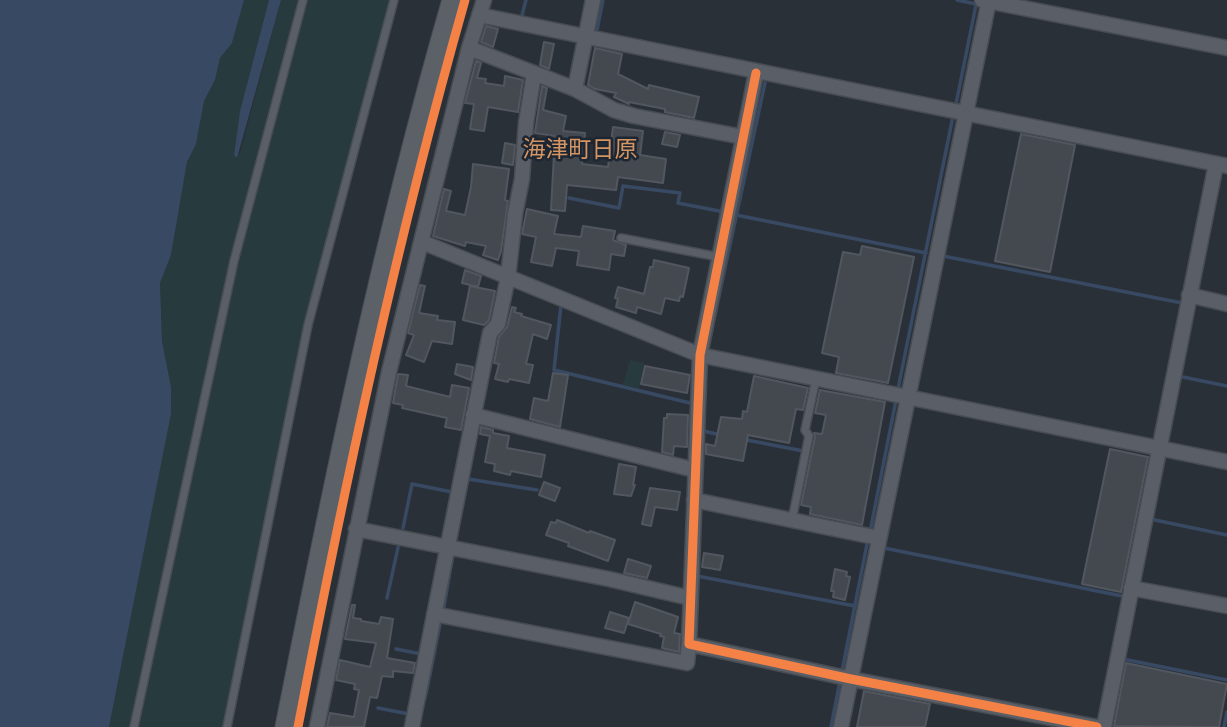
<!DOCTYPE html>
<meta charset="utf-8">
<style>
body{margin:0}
canvas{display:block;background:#2a3038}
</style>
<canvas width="1227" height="727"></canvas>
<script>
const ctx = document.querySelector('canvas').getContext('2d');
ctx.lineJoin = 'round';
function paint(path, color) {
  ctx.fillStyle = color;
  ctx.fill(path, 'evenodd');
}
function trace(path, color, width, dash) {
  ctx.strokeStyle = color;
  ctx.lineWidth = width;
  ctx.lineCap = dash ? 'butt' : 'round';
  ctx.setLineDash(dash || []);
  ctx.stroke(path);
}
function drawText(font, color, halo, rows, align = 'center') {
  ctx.font = font + ' "Golos Text","Noto Sans JP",sans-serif';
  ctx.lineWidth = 5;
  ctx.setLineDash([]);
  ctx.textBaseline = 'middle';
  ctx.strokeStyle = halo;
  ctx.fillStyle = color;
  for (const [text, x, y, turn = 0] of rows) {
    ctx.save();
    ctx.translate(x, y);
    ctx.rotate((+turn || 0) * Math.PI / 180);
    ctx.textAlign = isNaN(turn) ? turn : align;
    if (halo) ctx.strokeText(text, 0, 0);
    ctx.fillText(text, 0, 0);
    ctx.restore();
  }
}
paint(new Path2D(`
 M244,0H269L240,111L234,155L237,158L241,150L281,0H299L230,262L130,727H109L171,414V387L162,341L160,283L171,255L187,162L196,144L204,101L215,80L220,58L232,43Z
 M308,0H390L305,322L223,727H139L238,262Z
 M630,360L644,363L639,388L623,385Z`), '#273a3e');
paint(new Path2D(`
 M0,0H244L232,43L220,58L215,80L204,101L196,144L187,162L171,255L160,283L162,341L171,387V414L109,727H0Z
 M269,0H281L237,158L234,155L240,111Z`), '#384963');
trace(new Path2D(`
 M957,0L976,4
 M521,19L526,0
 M597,30L603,0
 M955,109L977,0
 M569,198L619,208L623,186L680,193L678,203L724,212
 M736,215L926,253
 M943,256L1182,303
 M559,304L561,305L554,370L690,403
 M710,338L765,83
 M1178,376L1227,386
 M898,389L953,116
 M704,429L703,431L721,435
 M742,439L803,451
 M467,483L468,479L537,490
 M1150,519L1227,535
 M403,528L412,484L452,492
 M870,532L896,400
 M884,548L1122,596
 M697,576L855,606
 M387,598L399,543
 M444,607L453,554L457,555
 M396,649L421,654
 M1123,659L1227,680
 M842,671L868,539
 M425,699L441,620
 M378,708L409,714
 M831,727L840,681
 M1224,727L1227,712`), '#384963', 3.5);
const building = new Path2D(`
 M486,26L498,29L493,47L481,42Z
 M544,42L554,44L549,69L540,65Z
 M595,48L622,54L618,74L648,89L649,85L699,97L694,118L665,112V109L629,102V104L614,97L616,93L595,89L588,85Z
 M476,61L481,63L477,78L486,79L485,83L504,86L505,76L523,80L518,112L488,107L484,131L470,129L474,104L465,103Z
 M542,86L547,88L543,110L566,116L563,131L585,133L582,164L608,167L613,127L643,131L640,155L666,159L663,183L618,177L616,190L567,185L565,211L551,210L555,136L535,133Z
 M665,132L680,135L677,147L662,144Z
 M1021,134L1075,145L1050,272L995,261Z
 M505,143L515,145L513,165L502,163Z
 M473,164L509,169L505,200L508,201L501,251L498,260L483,255L486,246L466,242L465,246L433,236L444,189L451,191L446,211L465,215L471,187Z
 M527,209L558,216L554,234L581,237L583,226L615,231L613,240L626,245L624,256L611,254L609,270L577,265L579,251L556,248L552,266L531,262L536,237L522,234Z
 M862,246L914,257L888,383L836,373L839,357L822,353L843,252L860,255Z
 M654,260L689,268L683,297L680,296L679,301L665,298L661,314L637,307L636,313L616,307L618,299L615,298L618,287L644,294L650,267H653Z
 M465,270L481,276L478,287L462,283Z
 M420,285L425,286L419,313L438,316L437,320L455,322L452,344L432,341L424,362L406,355L414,335L408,333Z
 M470,286L495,291L489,320L484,325L463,320Z
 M512,307L516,308L514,312L522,314L521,316L551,325L547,339L533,334L526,364L533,365L529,383L509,379L508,382L495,379L499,364L494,363L499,337L507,327Z
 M457,364L473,367L471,380L455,374Z
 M645,366L690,375L687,393L641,384Z
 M553,373L568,375L560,427L530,419L534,398L548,401Z
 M398,374L408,375L406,386L450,397L452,385L469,388L461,430L445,427L447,418L402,408L403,405L393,403Z
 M754,376L808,388L803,410L796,409L789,443L748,435L743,461L706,454V444L715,446L721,417L742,419L743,411L747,412Z
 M820,390L885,402L862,525L810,514L811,507L801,505L815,437L814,433L822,434L826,415L815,413Z
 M667,414L688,415L687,447L674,446L673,455L662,452L664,418H667Z
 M481,427L493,430V433L509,436L507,448L545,455L541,477L511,471L510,475L494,471L495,464L485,462L490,436L480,434Z
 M1110,449L1148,457L1121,592L1082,584Z
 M619,464L636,467L633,485H635L631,496L614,494Z
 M544,482L560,488L555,501L539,495Z
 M650,488L680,492L677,510L655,507L651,526L642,524Z
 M557,520L589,533L590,531L615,540L608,561L568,546L569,543L546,535L551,522L556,523Z
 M704,553L723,556L720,570L702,567Z
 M628,559L651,566L647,578L624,573Z
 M835,569L847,572L846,576L850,577L845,600L833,597L834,591H831Z
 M635,602L678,617L674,633L680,634L679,652L662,648L664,637L660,636L661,634L628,624Z
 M352,605H355L353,618L361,619V621L379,624L381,617L393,619L387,658L415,663L413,673L393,671V677L382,676L377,698L370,697L364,727H327L330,713L354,717L359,690L354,689L355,684L336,680L340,660L370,667L376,643L345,639Z
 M610,612L629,618L624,633L605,628Z
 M1126,663L1227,684L1219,727L1114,726Z
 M864,691L930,704L925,727H857Z`);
paint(building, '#444950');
trace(building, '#52575f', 2);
const service = new Path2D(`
 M621,238L719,257
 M792,520L809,436L805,430L816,379
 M134,727L234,261L303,0
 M227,727L308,325L394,0`);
const minor = new Path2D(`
 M982,0L1227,48
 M479,15L1227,166
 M469,48L575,89L614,110L634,116L743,137
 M756,73L700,355L689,644L851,679L1097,727
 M575,89L593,0
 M422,242L700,355L1227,462
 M1189,295L1227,304
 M473,415L695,470
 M694,500L879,538
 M356,529L609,579L690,598
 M1131,588L1227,606
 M434,614L687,663L689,644
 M317,727L389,372L469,48L484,0
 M412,727L490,333L498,324L508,277L515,214L522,179L526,123L534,74
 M841,727L989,0
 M1104,727L1216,164`);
const primary = new Path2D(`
 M287,727C335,483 385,239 454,0`);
trace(service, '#484c53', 10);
trace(minor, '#484c53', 17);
trace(primary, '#484c55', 25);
trace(service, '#5a5e66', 7);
trace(minor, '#5a5e66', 14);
trace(primary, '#5c6168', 23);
trace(new Path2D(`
 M756,73L700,355L689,644L851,679L1097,727
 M298,727C345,482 397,240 465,0`), '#f48246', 9);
drawText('23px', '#d59563', '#1d2633', [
 ["海津町日原",580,150]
]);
</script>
